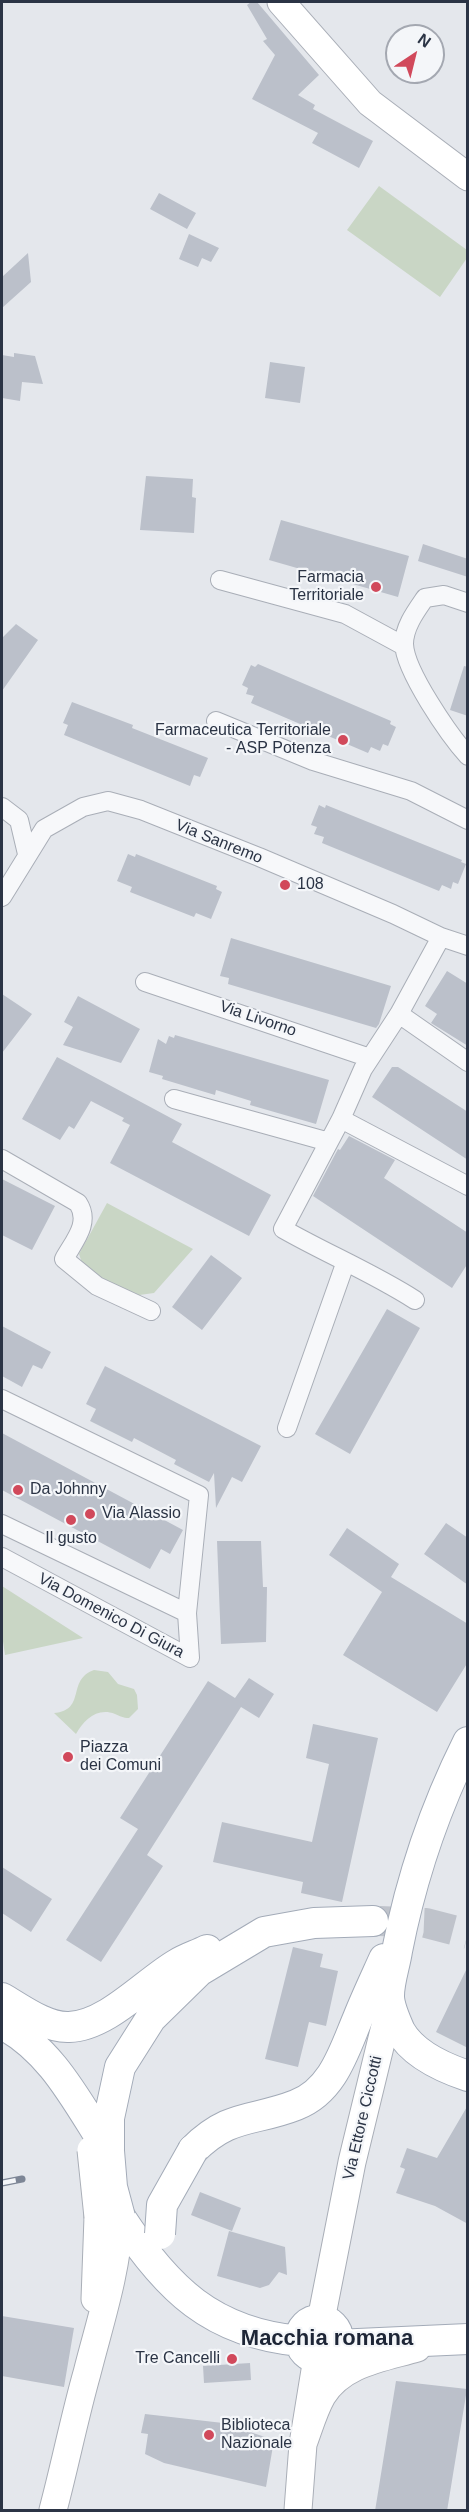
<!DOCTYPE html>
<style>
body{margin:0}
#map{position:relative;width:469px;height:2512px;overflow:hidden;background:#e4e7ec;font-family:Arial,sans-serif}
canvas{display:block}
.frame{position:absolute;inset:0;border:3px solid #2b3445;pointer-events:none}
.north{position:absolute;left:385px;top:24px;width:60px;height:60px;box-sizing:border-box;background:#f4f6f9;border:2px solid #a4a8b1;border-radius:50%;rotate:35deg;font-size:16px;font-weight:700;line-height:24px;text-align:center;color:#2b3445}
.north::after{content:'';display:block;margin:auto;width:21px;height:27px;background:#d1495b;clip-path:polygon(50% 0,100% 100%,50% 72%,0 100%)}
</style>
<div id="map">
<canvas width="469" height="2512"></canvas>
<div class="frame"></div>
<div class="north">N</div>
</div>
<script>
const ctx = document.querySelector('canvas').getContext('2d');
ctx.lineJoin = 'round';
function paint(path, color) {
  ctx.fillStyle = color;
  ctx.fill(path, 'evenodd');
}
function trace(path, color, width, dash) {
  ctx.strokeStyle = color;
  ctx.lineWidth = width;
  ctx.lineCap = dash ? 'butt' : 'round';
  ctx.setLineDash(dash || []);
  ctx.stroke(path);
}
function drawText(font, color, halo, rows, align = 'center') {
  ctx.font = font + ' Arial,sans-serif';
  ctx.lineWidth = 4.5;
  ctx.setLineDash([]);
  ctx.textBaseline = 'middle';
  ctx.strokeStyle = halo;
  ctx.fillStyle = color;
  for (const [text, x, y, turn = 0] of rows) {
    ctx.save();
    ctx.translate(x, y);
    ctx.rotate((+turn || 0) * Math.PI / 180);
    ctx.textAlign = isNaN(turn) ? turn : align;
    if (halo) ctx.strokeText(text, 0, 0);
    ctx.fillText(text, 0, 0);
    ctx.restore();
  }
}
paint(new Path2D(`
 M379,186L467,250V258L440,297L347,230Z
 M107,1203L193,1249L154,1293L132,1296L83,1266L79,1254Z
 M2,1586L83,1638L5,1655L2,1634Z
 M94,1670L108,1672L118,1684L134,1689L137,1695L138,1709L129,1718C123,1718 120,1716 115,1714C97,1707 84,1720 76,1734L54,1713C87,1710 66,1680 94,1670Z`), '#c9d6c5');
paint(new Path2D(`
 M251,2H257L319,75L298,95L315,105L313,109L373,141L359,168L312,143L318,133L252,99L275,55L263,41L267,39L247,5Z
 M159,193L196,213L187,229L150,209Z
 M189,234L219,248L211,262L202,258L198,267L179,259Z
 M28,253L31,282L2,308V277Z
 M14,353L35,356L43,384L22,382L20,401L2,398V355L14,357Z
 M270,362L305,367L300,403L265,398Z
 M146,476L193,479L192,497L196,498L194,533L140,530Z
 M281,520L409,556L398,597L269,560Z
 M423,544L468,559V577L418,561Z
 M16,624L38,640L2,691V638Z
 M258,664L391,721L390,724L396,727L388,746L383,744L380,751L371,747L368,753L251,703L254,696L246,694L248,688L242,685L251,665L255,667Z
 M464,666L468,667V716L450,710Z
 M72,702L133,725L132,728L208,758L200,777L194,775L190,786L64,735L68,725L63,723Z
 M319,805L325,808L326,805L462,860L461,862L466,864L458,884L453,882L451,889L442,885L439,891L322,843L324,837L314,834L317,827L311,825Z
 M128,854L135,857L136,854L217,886L216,889L222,892L211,919L196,913L194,917L130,892L132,887L117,881Z
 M231,938L391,986L379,1024L376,1028L228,984L229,978L220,976Z
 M447,971L468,984V1046L431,1023L437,1014L425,1006Z
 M2,994L32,1014L2,1053Z
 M78,996L140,1029L121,1063L63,1045L73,1027L64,1022Z
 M175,1035L329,1080L316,1124L250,1105L251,1101L216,1090L215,1095L162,1079L163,1076L149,1072L158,1039L166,1044L169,1036L174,1038Z
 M57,1057L182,1124L172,1142L271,1195L249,1236L110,1163L130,1125L122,1121L124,1118L91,1101L74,1129L69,1126L60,1140L22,1119Z
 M392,1067H398L468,1112V1160L372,1097Z
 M349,1136L395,1160L384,1178L468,1233V1263L452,1288L313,1196L338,1149L340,1150Z
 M2,1179L55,1206L32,1250L2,1235Z
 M211,1255L242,1278L202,1330L172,1307Z
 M387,1309L420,1328L350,1454L315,1434Z
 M2,1326L51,1352L42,1369L33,1365L22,1387L2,1376Z
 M105,1366L261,1446L242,1482L232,1477L216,1508L214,1473L209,1482L174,1464L176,1460L134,1438L132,1442L90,1421L96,1409L86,1404Z
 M2,1433L183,1530L170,1554L161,1549L150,1569L2,1490Z
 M446,1523L468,1538V1585L424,1554Z
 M347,1528L399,1564L391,1577L468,1624V1662L437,1712L343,1655L382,1592L329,1555Z
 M217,1541H261L263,1587H267L266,1642L221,1644Z
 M249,1678L274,1694L259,1718L241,1707L147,1855L163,1866L101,1962L66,1940L138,1829L120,1818L208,1681L235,1698Z
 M313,1724L378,1738L342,1902L301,1893L303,1882L213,1862L222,1822L312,1842L329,1764L306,1758Z
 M2,1867L52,1899L31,1932L2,1913Z
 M293,1947L323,1954L320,1967L338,1971L326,2026L309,2022L298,2067L265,2059Z
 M468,1966V2048L436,2032Z
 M468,2105V2224L435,2206L396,2193L405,2169L400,2167L407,2148L437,2158Z
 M200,2192L241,2208L232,2231L191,2215Z
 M229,2231L285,2247L287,2275L279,2272L269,2285L260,2288L217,2276Z
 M2,2316L74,2328L64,2387L2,2376Z
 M250,2363L251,2380L204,2383L203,2366Z
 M396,2381L467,2389L447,2511H375Z
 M145,2414L223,2423L274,2440L266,2487L164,2463L145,2454L148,2434L141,2433Z`), '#bbc0ca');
trace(new Path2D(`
 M379,1921L426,1923L468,1934`), '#bfc3cb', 30, [30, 15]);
const minor = new Path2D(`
 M220,580L345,614L404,646
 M468,603L444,595L425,598C416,611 404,627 404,644C405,671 449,735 468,756
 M216,721L313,761L411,791L468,820
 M2,807L19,820L27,854
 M2,897L44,829L83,807L108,801L141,810L259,857L393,914L441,937L468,946
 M145,982L370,1058
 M399,1014L468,1062
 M174,1099L329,1142
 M341,1119L468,1186
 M2,1159L78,1203C91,1223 74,1241 64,1259L97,1286L151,1311
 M415,1300C373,1273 327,1254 283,1229L341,1119L363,1069L399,1014L441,937
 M2,1399L199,1495L187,1613L190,1658L2,1557
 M287,1428L345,1264
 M2,1524L187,1613`);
const secondary = new Path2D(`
 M281,2L370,103L468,177
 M95,2299L98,2217
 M321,2320L352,2162L385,2026L389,1996
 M303,2444C309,2428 314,2410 322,2396C342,2363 383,2358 417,2348
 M53,2510C65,2465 74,2419 87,2373C101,2318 116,2275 120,2217
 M298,2510L303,2444L317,2358`);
const primary = new Path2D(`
 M468,1742C435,1808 411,1879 397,1951C395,1965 389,1981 389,1996C389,2005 396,2022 400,2031C413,2054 444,2068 468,2076
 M2,1998C21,2009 46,2028 69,2027C107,2026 146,1982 177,1964C187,1958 197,1955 207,1950
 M2,2024C53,2050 79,2106 109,2151
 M193,2150C230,2113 253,2122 296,2105C333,2091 344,2051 358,2018C366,1998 375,1979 384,1959
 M109,2151V2118L120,2067L151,2018L199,1971L264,1932L314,1923L373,1921
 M120,2217C167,2289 212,2333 300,2341
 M300 2339a19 19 0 1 1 38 0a19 19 0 1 1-38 0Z
 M336,2345L468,2339`);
trace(minor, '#a9aeb7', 20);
trace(secondary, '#a9aeb7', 29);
trace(primary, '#a3abb8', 32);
trace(minor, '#f7f8fa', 18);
trace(secondary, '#fff', 27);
trace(primary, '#fff', 30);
const rail = new Path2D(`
 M2,2183L22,2179`);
trace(rail, '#7d8696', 7);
trace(rail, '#f4f6f9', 4.5, [14]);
const secondaryBridge = new Path2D(`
 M91,2150L98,2217`);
const primaryBridge = new Path2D(`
 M109,2151L112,2187L120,2217
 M160,2234L162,2205L193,2150`);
trace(secondaryBridge, '#a9aeb7', 29, []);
trace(primaryBridge, '#a3abb8', 32, []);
trace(secondaryBridge, '#fff', 27);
trace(primaryBridge, '#fff', 30);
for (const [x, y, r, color] of [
 [376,587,6,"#d1495b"],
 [343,740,6,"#d1495b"],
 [285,885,6,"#d1495b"],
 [18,1490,6,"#d1495b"],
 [90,1514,6,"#d1495b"],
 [71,1520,6,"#d1495b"],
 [68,1757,6,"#d1495b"],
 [232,2359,6,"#d1495b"],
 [209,2435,6,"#d1495b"]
]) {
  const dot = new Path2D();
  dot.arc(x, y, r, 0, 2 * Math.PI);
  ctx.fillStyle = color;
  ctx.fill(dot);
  trace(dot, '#f4f6f9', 2);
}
drawText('16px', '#2b3445', '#f4f6f9', [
 ["Farmacia",364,578,"right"],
 ["Territoriale",364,596,"right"],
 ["Farmaceutica Territoriale",331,731,"right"],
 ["- ASP Potenza",331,749,"right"],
 ["108",297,885],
 ["Da Johnny",30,1490],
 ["Via Alassio",102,1514],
 ["Il gusto",71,1539,"center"],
 ["Piazza",80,1748],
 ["dei Comuni",80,1766],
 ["Tre Cancelli",220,2359,"right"],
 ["Biblioteca",221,2426],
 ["Nazionale",221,2444]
], 'left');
drawText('16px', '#2b3445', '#f4f6f9', [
 ["Via Sanremo",219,842,22],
 ["Via Livorno",258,1019,19],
 ["Via Domenico Di Giura",111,1616,28],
 ["Via Ettore Ciccotti",363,2118,-77]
]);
drawText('bold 22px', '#1d2536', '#f4f6f9', [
 ["Macchia romana",327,2339]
]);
</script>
